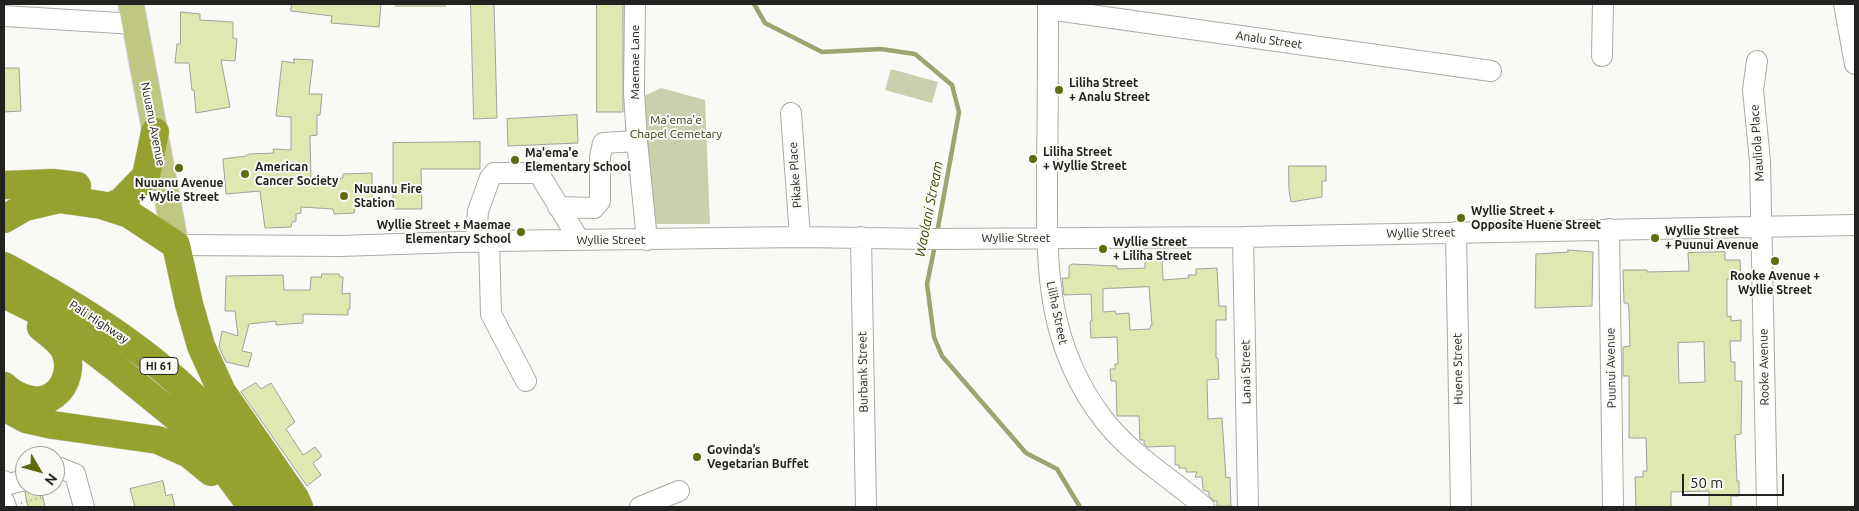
<!DOCTYPE html>
<meta charset="utf-8">
<style>
body{margin:0}
#map{position:relative;width:1859px;height:511px;overflow:hidden;background:#f9f9f6;font-family:Ubuntu,sans-serif}
canvas{display:block}
.frame{position:absolute;inset:0;border:5px solid #222221;pointer-events:none}
.north{position:absolute;left:15px;top:446px;width:50px;height:50px;box-sizing:border-box;background:#f9f9f6;border:1px solid #a3a3a1;border-radius:50%;rotate:127deg;font-size:14px;font-weight:700;line-height:20px;text-align:center;color:#222221}
.north::after{content:'';display:block;margin:auto;width:18px;height:22px;background:#626a0f;clip-path:polygon(50% 0,100% 100%,50% 72%,0 100%)}
.scale{position:absolute;left:1682px;top:474px;width:102px;height:22px;box-sizing:border-box;border:2px solid #222221;border-top:0;padding-left:6px;font-size:15px;line-height:18px;white-space:nowrap;color:#222221;-webkit-text-stroke:4px #f9f9f6;paint-order:stroke}
</style>
<div id="map">
<canvas width="1859" height="511"></canvas>
<div class="frame"></div>
<div class="north">N</div>
<div class="scale">50 m</div>
</div>
<script>
const ctx = document.querySelector('canvas').getContext('2d');
ctx.lineJoin = 'round';
function paint(path, color) {
  ctx.fillStyle = color;
  ctx.fill(path, 'evenodd');
}
function trace(path, color, width, dash) {
  ctx.strokeStyle = color;
  ctx.lineWidth = width;
  ctx.lineCap = dash ? 'butt' : 'round';
  ctx.setLineDash(dash || []);
  ctx.stroke(path);
}
function drawText(font, color, halo, rows, align = 'center') {
  ctx.font = font + ' Ubuntu,sans-serif';
  ctx.lineWidth = 4;
  ctx.setLineDash([]);
  ctx.textBaseline = 'middle';
  ctx.strokeStyle = halo;
  ctx.fillStyle = color;
  for (const [text, x, y, turn = 0] of rows) {
    ctx.save();
    ctx.translate(x, y);
    ctx.rotate((+turn || 0) * Math.PI / 180);
    ctx.textAlign = isNaN(turn) ? turn : align;
    if (halo) ctx.strokeText(text, 0, 0);
    ctx.fillText(text, 0, 0);
    ctx.restore();
  }
}
paint(new Path2D(`
 M395,4H446V7H395Z
 M891,69L938,82L932,103L885,90Z
 M661,88L705,100L710,224H652L644,96Z`), '#cad0ae');
trace(new Path2D(`
 M754,4L765,23L822,52L881,49L915,54L952,85L959,112L937,233
 M935,245L927,284L934,337L942,356L1026,453L1057,469L1080,507`), '#9da56f', 4.5);
const building = new Path2D(`
 M292,4H381L379,27L331,23L332,16L291,11Z
 M471,4H494L497,118L474,119Z
 M597,4H623V112H597Z
 M181,12L200,14V20L233,22V38L237,39L235,61L221,60L230,107L196,113L194,90H192L189,63H175L177,44H180Z
 M294,59L313,60L309,94H322L320,115H317V135L310,136L311,181L340,180V178H343V174L372,173V207L355,208L354,213L334,214L333,209L301,207V213L296,214V221L292,222L291,227L265,228L260,191L226,194L223,159L246,156L249,154L274,153L273,149L291,150V117L276,116L282,61L294,63Z
 M4,68H19L21,111L4,112Z
 M577,115L578,143L508,146L507,119Z
 M480,142V169H421L422,209H393V143Z
 M1289,166H1326V181H1322V197L1291,202L1289,190Z
 M1568,250L1593,252L1592,306L1535,308L1536,254L1568,252Z
 M1725,252V260H1740L1741,279H1727V317L1731,316V321L1741,320V341H1730L1731,362H1735V381H1742L1741,434L1735,435L1737,481H1739V496H1731V507H1709V491L1671,492V507H1636L1635,477H1643V471H1647L1646,438H1629V376H1623V347L1630,346L1629,310L1628,303H1624L1623,270H1647V272L1689,271L1688,253ZM1704,342L1705,382L1679,383L1678,343Z
 M1162,258L1163,280L1189,278L1188,275H1196V269L1217,268L1219,306H1226V320H1216V358H1218L1219,379L1207,380L1208,419L1222,418L1226,478L1230,477L1231,506H1217V501H1214L1209,496V492L1203,490L1202,477H1195L1197,472H1186V468H1179V465H1175V446L1147,447L1144,444V440H1140L1139,416H1117L1116,381H1111L1110,369H1115V364H1118L1117,337L1091,338L1090,321H1092L1091,294L1064,295L1062,278H1069V266L1072,264L1117,266V269L1145,268V259ZM1149,287L1152,325H1151L1150,329L1130,330L1129,313L1116,314L1115,311L1103,312V289Z
 M322,274H339L340,277H343L342,294L350,293V309H348V315L303,314V323L276,325V321L249,324L242,351L252,353L248,367L226,362L219,347L222,331L238,336L235,311H225L226,276L283,275L284,290H310L311,277H321Z
 M256,383L261,389L271,383L295,422L286,429L303,455L315,447L322,456L313,463L321,475L307,486L241,392Z
 M163,481L166,496L172,494L175,507H135L130,489Z
 M41,488L45,507H28L25,492Z`);
paint(building, '#dfe8b0');
trace(building, '#a0a09d', 1);
const minor = new Path2D(`
 M635,4L634,92L637,141L647,240
 M1048,4C1048,58 1048,113 1047,167C1047,261 1043,341 1104,420C1132,456 1170,477 1204,507
 M1844,4L1855,64
 M1048,9L1491,71
 M4,16L135,24
 M1602,56L1603,4
 M1757,61L1753,90L1760,161L1767,507
 M791,113L800,237
 M558,207L594,208L600,201V157L603,143L637,141
 M1609,229L1613,507
 M1456,232L1461,507
 M861,237L866,507
 M1243,237L1248,507
 M489,241L491,314L526,381
 M476,242L478,211L490,178L494,173H536L541,177L579,240
 M176,245L340,246L489,241L800,237L929,239L1243,237L1855,225
 M55,470L60,468L75,474L84,507
 M4,481L5,485L25,480
 M4,501L6,507
 M640,507L679,491`);
const major = new Path2D(`
 M131,4L176,245`);
const highway = new Path2D(`
 M4,185L53,183L77,186
 M108,207L121,202L146,176L155,132
 M4,219L25,207L59,199L101,205L129,214L176,245L189,304L201,346L222,392L295,498L299,507
 M4,266C72,303 139,343 195,398C228,430 253,469 278,507
 M4,294L48,316L116,368L176,417L218,461L252,507
 M4,386C15,397 39,407 54,395C68,385 72,363 64,349C59,340 49,334 41,327
 M4,407L26,419L53,425L158,440L189,454L211,472`);
trace(minor, '#aaaaa7', 22);
trace(major, '#d3d3d3', 27);
trace(highway, '#d3d3d3', 29);
trace(new Path2D(`
 M21,503L43,497`), '#a7a7a5', 2.5, [1, 4]);
trace(minor, '#fff', 20);
trace(major, '#c0c782', 25);
trace(highway, '#96a22f', 28);
for (const [x, y, r, color] of [
 [1059,90,5,"#626a0f"],
 [1033,159,5,"#626a0f"],
 [515,160,5,"#626a0f"],
 [179,168,5,"#626a0f"],
 [245,174,5,"#626a0f"],
 [344,196,5,"#626a0f"],
 [1461,218,5,"#626a0f"],
 [521,232,5,"#626a0f"],
 [1655,238,5,"#626a0f"],
 [1103,249,5,"#626a0f"],
 [1775,261,5,"#626a0f"],
 [697,457,5,"#626a0f"]
]) {
  const dot = new Path2D();
  dot.arc(x, y, r, 0, 2 * Math.PI);
  ctx.fillStyle = color;
  ctx.fill(dot);
  trace(dot, '#f9f9f6', 2);
}
for (const [x, y, w] of [
 [159,366,38]
]) {
  const box = new Path2D();
  box.roundRect(x - w / 2, y - 8.5, w, 17, 4);
  ctx.fillStyle = '#f9f9f6';
  ctx.fill(box);
  trace(box, '#222221', 1);
}
drawText('bold 11px', '#222221', null, [
 ["HI 61",159,366]
]);
drawText('12px', '#222221', '#f9f9f6', [
 ["Analu Street",1269,40,8],
 ["Maemae Lane",635,62,-90],
 ["Nuuanu Avenue",153,124,79],
 ["Mauliola Place",1757,143,-94],
 ["Pikake Place",795,175,-94],
 ["Wyllie Street",1421,233,-1],
 ["Wyllie Street",1016,238],
 ["Wyllie Street",611,240],
 ["Liliha Street",1057,313,78],
 ["Pali Highway",99,322,33],
 ["Rooke Avenue",1764,367,-91],
 ["Puunui Avenue",1611,368,-91],
 ["Huene Street",1458,369,-91],
 ["Burbank Street",863,372,-91],
 ["Lanai Street",1246,372,-91]
]);
drawText('bold 12px', '#222221', '#f9f9f6', [
 ["Liliha Street",1069,83],
 ["+ Analu Street",1069,97],
 ["Liliha Street",1043,152],
 ["+ Wyllie Street",1043,166],
 ["Ma'ema'e",525,153],
 ["Elementary School",525,167],
 ["American",255,167],
 ["Cancer Society",255,181],
 ["Nuuanu Avenue",179,183,"center"],
 ["+ Wylie Street",179,197,"center"],
 ["Nuuanu Fire",354,189],
 ["Station",354,203],
 ["Wyllie Street +",1471,211],
 ["Opposite Huene Street",1471,225],
 ["Wyllie Street + Maemae",511,225,"right"],
 ["Elementary School",511,239,"right"],
 ["Wyllie Street",1665,231],
 ["+ Puunui Avenue",1665,245],
 ["Wyllie Street",1113,242],
 ["+ Liliha Street",1113,256],
 ["Rooke Avenue +",1775,276,"center"],
 ["Wyllie Street",1775,290,"center"],
 ["Govinda’s",707,450],
 ["Vegetarian Buffet",707,464]
], 'left');
drawText('12px', '#383d12', '#f9f9f6', [
 ["Ma'ema'e",676,120],
 ["Chapel Cemetary",676,134]
]);
drawText('italic 14px', '#424804', '#f9f9f6', [
 ["Waolani Stream",929,209,-79]
]);
</script>
